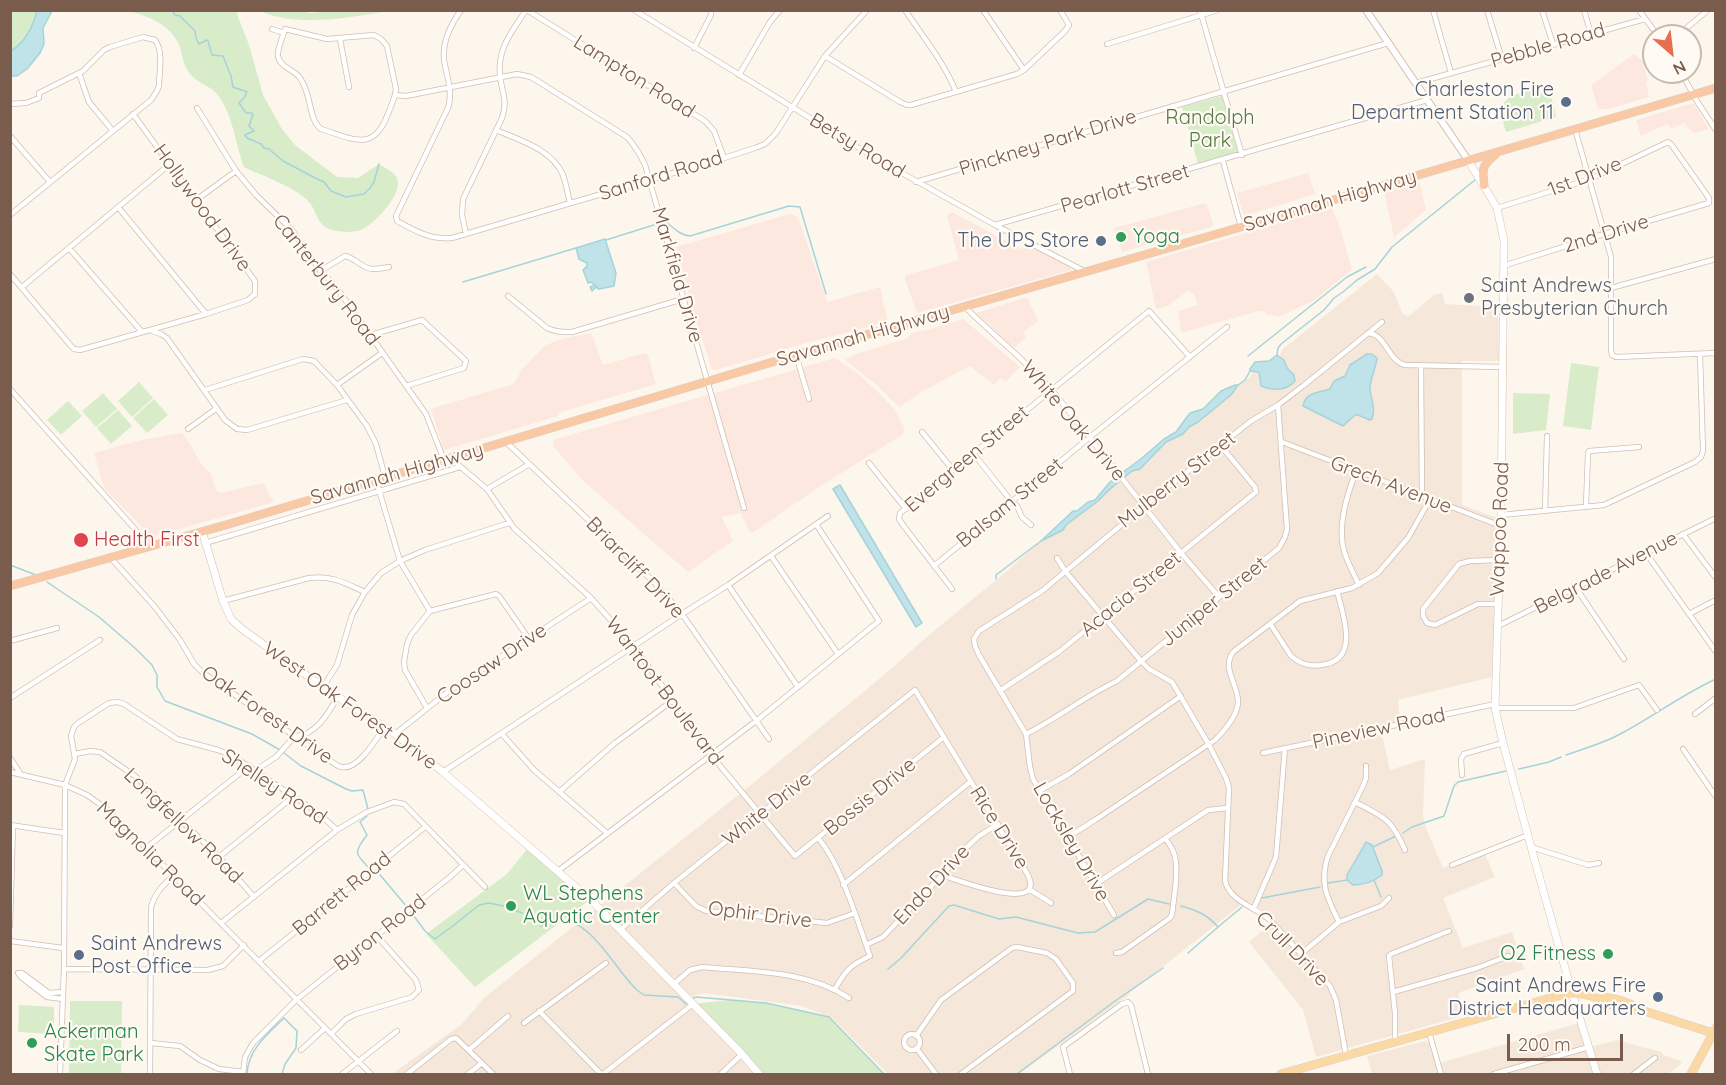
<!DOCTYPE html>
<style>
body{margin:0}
#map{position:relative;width:1726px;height:1085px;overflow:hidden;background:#fdf6ec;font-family:Quicksand,sans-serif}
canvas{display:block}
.frame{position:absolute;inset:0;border:12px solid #7a5c4d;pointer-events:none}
.north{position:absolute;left:1642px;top:24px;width:60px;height:60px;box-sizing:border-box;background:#fffaf3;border:2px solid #cabbb1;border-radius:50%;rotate:152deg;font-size:16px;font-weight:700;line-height:24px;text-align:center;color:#7a5c4d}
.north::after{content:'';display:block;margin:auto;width:21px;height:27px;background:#e76f51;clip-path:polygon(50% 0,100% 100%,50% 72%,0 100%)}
.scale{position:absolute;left:1507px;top:1034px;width:116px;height:27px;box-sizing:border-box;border:3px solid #7a5c4d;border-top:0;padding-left:8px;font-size:18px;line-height:21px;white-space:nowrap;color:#7a5c4d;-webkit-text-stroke:4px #fffaf3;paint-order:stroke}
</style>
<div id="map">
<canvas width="1726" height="1085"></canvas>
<div class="frame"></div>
<div class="north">N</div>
<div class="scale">200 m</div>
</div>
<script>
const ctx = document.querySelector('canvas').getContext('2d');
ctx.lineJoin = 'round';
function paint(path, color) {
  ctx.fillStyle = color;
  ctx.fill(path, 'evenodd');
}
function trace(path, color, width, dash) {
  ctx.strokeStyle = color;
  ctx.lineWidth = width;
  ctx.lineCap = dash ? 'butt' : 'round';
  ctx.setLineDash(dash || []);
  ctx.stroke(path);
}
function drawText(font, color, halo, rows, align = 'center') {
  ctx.font = font + ' Quicksand,sans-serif';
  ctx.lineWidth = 4.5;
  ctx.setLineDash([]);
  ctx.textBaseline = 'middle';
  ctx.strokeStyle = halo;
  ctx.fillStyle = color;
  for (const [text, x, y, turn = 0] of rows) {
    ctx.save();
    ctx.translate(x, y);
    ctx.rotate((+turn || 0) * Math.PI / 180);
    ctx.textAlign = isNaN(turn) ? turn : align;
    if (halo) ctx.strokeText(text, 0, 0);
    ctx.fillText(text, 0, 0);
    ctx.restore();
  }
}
paint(new Path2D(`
 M1377,274L1393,291L1403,314L1409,316L1434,295L1442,293L1445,304L1498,307L1499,360L1496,361H1462V505L1497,518L1492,677L1398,700L1401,728L1381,731L1390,770L1425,759L1423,816L1426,828L1443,868L1485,854L1495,877L1443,898L1463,948L1512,932L1524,969L1458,993L1464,1011L1459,1017L1316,1057L1303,1010L1249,942L1274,921L1261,909L1249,902L1242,904L1131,992L1130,994L1019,1074H888L832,1018L802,1006L704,993L696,995L689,1004L755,1074H392L462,1024L484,998L747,788L879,679L935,630L1000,577L1041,541L1063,530L1066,525L1098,501L1109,490L1132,471L1140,469L1166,442L1183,434L1189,427L1198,422L1231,395L1238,385L1250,377L1253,371L1259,372L1261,386L1284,388L1294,384L1291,371L1287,368L1284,360L1279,356L1283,349Z
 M1579,1023L1587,1048L1617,1040L1661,1052L1664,1055L1683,1062L1668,1074H1372L1367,1056L1425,1041L1430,1044L1436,1064Z`), '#f5e8da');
paint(new Path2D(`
 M1634,54L1642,60L1648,80L1646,83L1649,97L1608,109H1598L1591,85Z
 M1690,104H1694L1709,129L1694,133L1689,129L1684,123L1672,129L1667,124L1641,136L1636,120Z
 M1308,173L1315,194L1244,216L1237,193Z
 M1419,181L1426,210L1394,237L1384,191Z
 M1206,203L1214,226L1122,252L1114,228Z
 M1332,208L1341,230L1352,270L1313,301L1278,317L1266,314V312L1259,311L1181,333L1178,311L1197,305L1196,298L1189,290L1168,306L1156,309L1146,262Z
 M952,212L1021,249L1032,246L1068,265L1071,270L917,313L905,280L906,275L959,260L947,216Z
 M790,214L798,217L827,302L880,287L888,322L806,343L716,370L712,369L697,324L676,247Z
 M1027,297L1038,321L1024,332L1026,338L1014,348L976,313Z
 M963,319L1020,367L1006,382L1000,378L994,385L970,366L923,391L899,407L879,387L845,360L853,355L908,338L912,333L931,329Z
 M591,333L603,365L644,353L648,355L656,384L558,413V416L444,450L431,409L433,408L511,385L515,382L521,371L543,347L557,340Z
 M835,358L856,372L879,393L894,409L905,429L902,435L824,484L752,533L748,529L741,513L722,517L733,541L688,572L583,481L553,446V440Z
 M180,433L183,434L190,444L201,464L211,474L215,488L217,491L221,493L263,483L274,502L152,537L104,488L94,453L137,441Z`), '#fde8e0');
paint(new Path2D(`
 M342,10L389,11C351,17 297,28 260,11H303L310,13Z
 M11,11H37C33,27 25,42 11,51Z
 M127,11H238L237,14L249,45L263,95L282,129L295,145L337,177L358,178L379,164C385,168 393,171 397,178C404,193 376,222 363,229C355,233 344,232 336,231C314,227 319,210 306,199C289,184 264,177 244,167C235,143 233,114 217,94C210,86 198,83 191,75C183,67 183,55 179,45C171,25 147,15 127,11Z
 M1522,92C1530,91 1545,90 1551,98C1554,102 1555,112 1556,117L1506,132C1500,110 1496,101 1522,92Z
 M1222,96L1238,152L1198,164L1182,107Z
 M1571,363L1599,367L1591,430L1563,426Z
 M139,382L153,398L132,417L118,401Z
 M103,393L117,409L96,427L82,411Z
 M1513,393L1550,394L1546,430L1513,434Z
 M154,399L168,415L147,433L133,418Z
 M68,401L82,416L61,435L47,420Z
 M118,410L132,426L111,444L97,428Z
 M528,848L588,901L475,987L426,934L507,874Z
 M728,1000L766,1003L829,1017L883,1074H759L693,1004Z
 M70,1001H122L121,1074H69Z
 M19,1005L54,1007V1034L18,1032Z`), '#d8ecc9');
const water = new Path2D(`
 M37,11H52L43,28L44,44L40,53L27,69L17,76H11V51C25,42 33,27 37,11Z
 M605,239L616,273L614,286L599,289L597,288V286L592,291L590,287L595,285L591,282L588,283L583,270L587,266V263L579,259L576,248Z
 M1367,354H1372L1377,358C1376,369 1370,378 1370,389C1371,400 1376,407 1372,419L1370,420L1358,415H1355L1343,426L1303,406C1305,392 1319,393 1330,389L1334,381L1345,376L1350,365Z
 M1277,355L1284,360L1287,368L1294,375L1295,381C1287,391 1272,391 1261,386L1259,372L1250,371V369L1255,362L1269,361Z
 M1235,385H1238L1231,395L1198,422L1189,427L1183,434L1166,442L1140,469L1132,471L1109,490L1098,501L1066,525L1063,530L1041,541L1073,511H1077L1088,502L1095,500L1110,482L1142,458L1164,439L1176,432L1190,413L1203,409L1221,391Z
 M840,485L922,623L916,627L833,489Z
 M1366,842L1372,845L1382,871V875C1373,882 1364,885 1353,885L1347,880V875Z`);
paint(water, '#bfe3e8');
trace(water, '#a5d3da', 1.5);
trace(new Path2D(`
 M172,10L175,15L180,16L195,31L196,38L199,44L207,40L208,41L212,55L223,56L231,76L233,87L247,92L244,98L239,103L246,113H252L253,115L249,126L254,131L245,135L247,138L261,144L264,148L269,149L283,161L317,179L324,182L331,191L346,197L364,194L370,188L374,182L379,164
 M666,222C673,227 679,235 690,236L789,206L800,207L826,294
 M606,240L657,224
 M463,282L576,248
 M1277,355L1278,348L1281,344L1324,310L1334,298L1343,292L1357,280L1375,269L1392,247L1475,180
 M1248,356L1347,277L1366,267
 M1238,385L1245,380L1250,371
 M10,565L36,575
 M996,579V575L1041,541
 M47,582L99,617L135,648L152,665L157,675V687L165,701L252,734L280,750
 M284,753L301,766L346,789L352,791L363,790L368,809
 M1566,755C1585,748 1605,743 1622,733C1654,716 1683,694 1716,679
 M1519,769L1549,762L1561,757
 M367,816L360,822L367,835C353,853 355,853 370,869
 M1403,833L1412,827L1444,816L1454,786L1458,782L1506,771
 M1373,847L1396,836
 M376,870L407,907
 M1374,880L1381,897
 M1328,883L1347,880
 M1262,898L1320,887
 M1181,906C1196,910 1208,915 1218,927L1242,907
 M411,912L425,931L435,939L454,925L479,905L489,903L504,906L522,913
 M528,915L533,917L541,926C582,899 612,967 637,990L644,995L678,997L686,1004L687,1003
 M1188,953L1217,928
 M888,969L901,958L949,906L954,905L999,919L1016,917L1078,933L1095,932L1148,899L1169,904
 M693,999L696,997L766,1003L829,1017L884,1074
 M247,1074C248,1050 267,1034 284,1018L297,1031L296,1048L285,1064L282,1074
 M1017,1074L1115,1001L1163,968`), '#a5d3da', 1.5);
const minor = new Path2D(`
 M461,10C451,25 442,41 444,60C447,77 453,92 448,108L396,216L397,221C415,231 431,240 452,238L724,158L755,148L765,144L776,133L825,56L867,10
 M527,10L705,121L714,131L724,158
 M634,10L877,159L995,225L1086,272
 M905,10C923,37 944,62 956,92
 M983,10L1024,70
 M1200,10L1242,155
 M1433,10L1451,73
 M1487,10L1502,59
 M1542,10L1553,44
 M1584,10L1591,34
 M1639,10L1658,36
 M272,29L284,33
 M285,29L327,39L374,35L381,39L387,46L396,89C395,98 391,107 387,116C373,153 351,138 321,129C308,119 312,94 300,78C294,69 280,68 278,56C277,48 283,37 285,29Z
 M1677,36L1708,10
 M340,39L349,87
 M1107,44L1218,10
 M694,48L711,15V10
 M825,56L900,102L907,105H911L1017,74L1024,70L1065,31L1069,25L1060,10
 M1681,72L1698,103L1716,130
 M79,73L89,102L113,131
 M739,75L770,22L780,10
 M1416,83L1645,19
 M396,95L406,96L517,74L531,77L627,137C635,146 640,154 645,165L744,508
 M10,104L26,103L39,98V93L83,71L104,50L110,47L143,37L155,40C164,52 159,72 159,86L157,91L151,100L10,215
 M197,108L236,171L256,195L292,230L314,262L339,291L426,414L444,460
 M1575,129L1611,257V350L1612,355L1616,357L1716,353
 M496,130C519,140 552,149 563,175C566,184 568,194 570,203
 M10,136L50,182
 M1223,161L1241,227
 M916,182L1388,43
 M196,200L236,171
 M118,207L206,314
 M1497,208L1590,179L1668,142L1671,144L1709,198V203L1604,234L1503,266
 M995,225L1427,100
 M466,234L462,215L463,199L502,118C508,99 502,94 500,76C497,48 512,32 526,10
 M69,248L142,332
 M320,271L345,256C356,258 362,269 373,269C378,269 384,268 389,267
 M10,274L71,346L74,349L80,350L206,314L248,300L255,294V281L133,114
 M22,287L170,164
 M1611,288L1716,259
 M508,296L547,328C555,332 563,332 572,332L683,299
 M965,307C993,335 1025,360 1052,390L1181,553L1219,597
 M152,331L161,334L167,338L225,420L237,429L247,430L347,400
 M1368,333C1386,334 1388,361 1405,365L1503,367
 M371,335L422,320L466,361L464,368L406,386
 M796,355L809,399
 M1421,366L1422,497
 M337,385L382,353
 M10,389L150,546
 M205,390L303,359L314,361L337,385L367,426L376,444L385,477
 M188,429L217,408
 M922,432L953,470
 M505,441L655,583L682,614L769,739
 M1282,442L1501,526
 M973,453L1012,502L1017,506L1022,517L1031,525
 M450,458L487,489L514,528L591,598L634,646L711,755L795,856L944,737
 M869,463L906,509
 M1356,471C1347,495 1336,529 1345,554C1349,565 1354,575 1359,585
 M376,480L400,561L430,611
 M487,489L528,465
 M1586,506L1588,454L1589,451L1639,447
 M1545,511L1547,436
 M1501,515L1604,505L1695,462L1701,457L1703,451L1700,354
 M1683,534L1716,578
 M205,543L460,467
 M1646,553L1716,652
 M771,556L838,654
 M110,557L155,607L180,640L194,664L202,672L329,760C332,762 337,766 341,767C358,771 376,739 385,727
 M1057,558L1065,571L1141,661L1149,669L1172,682L1209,745L1226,778L1229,788L1225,881C1230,901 1255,907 1270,920L1330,986L1336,1000L1346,1055
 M934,566L1090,437L1227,327
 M728,585L798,687
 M1576,588L1624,659
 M952,589L903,525L899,519L900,513L1149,311L1190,357
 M223,601L309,578C332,575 345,583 365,592
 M1497,604H1478L1435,625L1427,623L1423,616V609L1459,564L1470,561L1499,560
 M1689,614L1716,600
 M1271,625L1291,656C1300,664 1310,667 1321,665C1361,661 1343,615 1337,591
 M1496,627L1716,518
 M10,641L57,628
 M323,687L337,665L352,615L365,592L381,573L400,561L425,550L509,523
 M1001,690L1060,651L1256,492L1255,487L1221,446
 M10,698L100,640
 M427,708L405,670L404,662L407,644L411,635L430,611L496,594L499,596L529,639
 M1495,708H1574L1639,685L1657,710
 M1695,714L1716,698
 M395,734L449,691L591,598
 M502,734L534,770L607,833
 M1026,734C1058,718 1085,696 1117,681L1279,548L1285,537L1287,529L1278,405
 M1683,749L1716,797
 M1263,753L1495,704
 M75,754L90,751L100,752L135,776L219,857L254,897
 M10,758L20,773
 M256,770L276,757L295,736C316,736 329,712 338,696
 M10,772L65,785L87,795L108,810L371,1074
 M443,772L682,614L728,585L828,516
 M1462,775L1461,759L1464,754L1503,743
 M1039,791L1069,774L1181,696
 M559,792L615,743L672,701
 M1355,802C1385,818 1391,818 1405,850
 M10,825L64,833
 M1068,837L1095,820L1215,740C1224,731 1237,716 1238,703C1239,685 1221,669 1233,652L1300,601L1352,588L1378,573L1408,538L1425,508L1429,499
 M818,838C841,864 858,923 870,956C850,965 845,971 835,989
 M1531,847L1588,865L1599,863
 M146,848L249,766
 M219,857L294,796
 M1452,865L1528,835
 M558,871L756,721L879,621L816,524
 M674,883L696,906L706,911L827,923L855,913
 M1096,884L1208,810L1228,808
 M843,885L970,782
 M1029,889L1051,903
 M1254,908L1276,857L1285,748
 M1114,915L1033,779L1030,767L1026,734L979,655L975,646L974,639L979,631L1042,591L1144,506L1251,421L1278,405L1303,386L1382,322
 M1339,922C1327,898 1319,882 1328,856L1363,786L1366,778V766
 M221,923L337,830L367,812L394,802L404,804L485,887
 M10,926L13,826
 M621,929L674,883L915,690L1028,875C1047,915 955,879 942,875
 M10,941L63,948
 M866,945L883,937L942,875L966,848L979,836L998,824
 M1116,953L1122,952L1170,918L1172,914C1174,897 1180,865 1173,851C1171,846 1168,842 1165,838
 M1301,954L1339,922L1381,906L1389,898
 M259,961L425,827
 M64,969L208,970L223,966L244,945
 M674,984L690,970L702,967C752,972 806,970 849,998
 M1393,992L1477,968L1508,956
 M63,999L47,997L21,977L18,973H22L49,993L63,992
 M539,1011L601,1074
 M524,1023L606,963
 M1429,1032L1441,1074
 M331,1034L346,1019L356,1014L412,997L419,990L416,980L376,935
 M904 1042a8 8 0 1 1 16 0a8 8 0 1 1-16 0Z
 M916,1036L941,1000L1012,948L1017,947L1047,953L1056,959L1073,983V991L961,1074
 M1395,1041V1013L1389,956L1391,954L1449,931
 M151,1043L180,1046L200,1060L219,1069L243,1072
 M470,1049L508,1016
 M917,1049L936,1074
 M301,1050L325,1028
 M60,1074L64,969L65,785L75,759L71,736L74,727L78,723L109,703L118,702L124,704L177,739L218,750L233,756L317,812L337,830
 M150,1074L151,907C155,893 163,885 174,875
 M243,1074L245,1057L253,1043L296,1000L450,877L463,865
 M342,1074L397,1031
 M407,1074L451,1039L456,1038L493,1074
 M468,1074L482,1063
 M603,1074L693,1004
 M721,1074L742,1054
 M1070,1074L1063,1047L1122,1004L1128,1002L1131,1005L1148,1074
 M1494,1074L1589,1047
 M1634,1074L1655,1058`);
const tertiary = new Path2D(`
 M1366,10L1468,160`);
const secondary = new Path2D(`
 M1468,160L1497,208L1504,241L1501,515L1495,708L1503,743L1531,847L1572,993L1597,1074
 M202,531L223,601L231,619L242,629L323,687L395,734L443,772L593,902L742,1054L759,1074`);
const primary = new Path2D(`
 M1599,999C1608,995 1632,1003 1638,1009L1716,1034
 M1281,1074L1565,994C1577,993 1593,994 1602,1002L1631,1011L1638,1009
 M1691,1074L1716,1028`);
const trunk = new Path2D(`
 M1484,185C1482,169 1482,165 1495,155
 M10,586L229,524L796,355L1210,236L1716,88`);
trace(minor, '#d1beb0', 6);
trace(tertiary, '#d1beb0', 8);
trace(secondary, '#d6c0b0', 8);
trace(primary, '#dad1cd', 9);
trace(trunk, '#dad1cd', 9);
trace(minor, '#fff', 4.5);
trace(tertiary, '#fff', 6);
trace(secondary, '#fff', 7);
trace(primary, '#fbd9a5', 8);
trace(trunk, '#f9c8a4', 8);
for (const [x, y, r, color] of [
 [1566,102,6,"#5c6f8a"],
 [1121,237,6,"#2e9e5b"],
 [1101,241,6,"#5c6f8a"],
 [1469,298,6,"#6b7280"],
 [81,540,8,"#e0444e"],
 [511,906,6,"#2e9e5b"],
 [1608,954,6,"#2e9e5b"],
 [79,955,6,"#5c6f8a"],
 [1658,997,6,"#5c6f8a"],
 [32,1043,6,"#2e9e5b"]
]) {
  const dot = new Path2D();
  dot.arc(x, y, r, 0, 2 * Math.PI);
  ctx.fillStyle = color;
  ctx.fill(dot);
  trace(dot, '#fffaf3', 2);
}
drawText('20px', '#7a5c4d', '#fffaf3', [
 ["Pebble Road",1548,46,-16],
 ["Lampton Road",634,77,32],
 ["Pinckney Park Drive",1048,143,-17],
 ["Betsy Road",857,146,31],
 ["Sanford Road",661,176,-17],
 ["1st Drive",1585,177,-21],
 ["Pearlott Street",1125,189,-16],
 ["Savannah Highway",1330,201,-16],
 ["Hollywood Drive",202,208,54],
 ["2nd Drive",1606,234,-17],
 ["Markfield Drive",677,275,74],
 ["Canterbury Road",326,280,52],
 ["Savannah Highway",863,336,-16],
 ["White Oak Drive",1073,421,50],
 ["Evergreen Street",967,459,-40],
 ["Savannah Highway",397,474,-16],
 ["Mulberry Street",1177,480,-38],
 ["Grech Avenue",1391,485,21],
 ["Balsam Street",1010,503,-39],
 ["Wappoo Road",1500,529,-88],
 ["Briarcliff Drive",635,568,46],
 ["Belgrade Avenue",1606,573,-27],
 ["Acacia Street",1131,594,-39],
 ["Juniper Street",1214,602,-39],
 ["Coosaw Drive",492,664,-34],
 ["Wantoot Boulevard",664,691,53],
 ["West Oak Forest Drive",350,706,35],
 ["Oak Forest Drive",267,715,35],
 ["Pineview Road",1379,729,-12],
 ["Shelley Road",274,787,33],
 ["Bossis Drive",870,797,-39],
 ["White Drive",767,809,-38],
 ["Longfellow Road",183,826,44],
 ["Rice Drive",999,828,58],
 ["Locksley Drive",1071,842,60],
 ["Magnolia Road",150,854,44],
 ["Endo Drive",932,885,-47],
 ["Barrett Road",342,894,-39],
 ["Ophir Drive",760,915,7],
 ["Byron Road",380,933,-38],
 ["Crull Drive",1292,949,46]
]);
drawText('20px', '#4e5e75', '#fffaf3', [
 ["Charleston Fire",1554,90],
 ["Department Station 11",1554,113],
 ["The UPS Store",1089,241],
 ["Saint Andrews",91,944,"left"],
 ["Post Office",91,967,"left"],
 ["Saint Andrews Fire",1646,986],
 ["District Headquarters",1646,1009]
], 'right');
drawText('20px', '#537a41', '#fffaf3', [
 ["Randolph",1210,118],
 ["Park",1210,141]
]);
drawText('20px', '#27864d', '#fffaf3', [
 ["Yoga",1133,237],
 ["WL Stephens",523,894],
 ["Aquatic Center",523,917],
 ["O2 Fitness",1596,954,"right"],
 ["Ackerman",44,1032],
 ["Skate Park",44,1055]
], 'left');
drawText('20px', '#5b616d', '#fffaf3', [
 ["Saint Andrews",1481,286],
 ["Presbyterian Church",1481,309]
], 'left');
drawText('20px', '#be3a42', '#fffaf3', [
 ["Health First",94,540]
], 'left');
</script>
